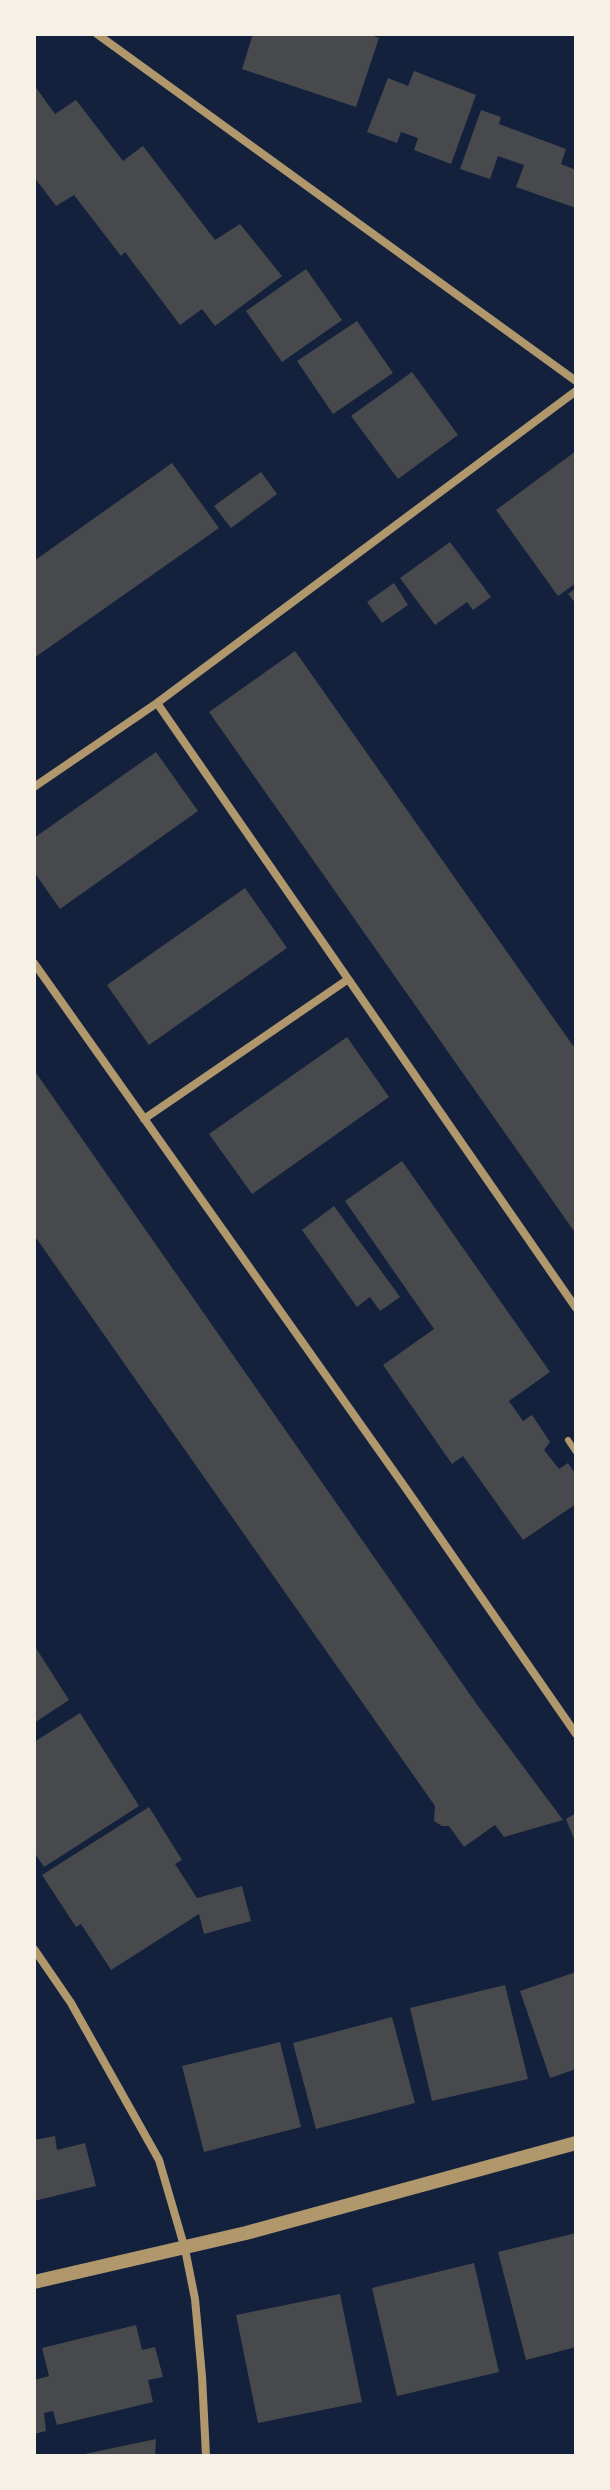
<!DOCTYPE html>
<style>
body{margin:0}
#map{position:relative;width:610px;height:2490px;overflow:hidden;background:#14213d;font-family:Manrope,sans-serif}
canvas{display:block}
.frame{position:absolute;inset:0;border:36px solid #f6f1e7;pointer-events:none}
</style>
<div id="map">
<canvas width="610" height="2490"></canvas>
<div class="frame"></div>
</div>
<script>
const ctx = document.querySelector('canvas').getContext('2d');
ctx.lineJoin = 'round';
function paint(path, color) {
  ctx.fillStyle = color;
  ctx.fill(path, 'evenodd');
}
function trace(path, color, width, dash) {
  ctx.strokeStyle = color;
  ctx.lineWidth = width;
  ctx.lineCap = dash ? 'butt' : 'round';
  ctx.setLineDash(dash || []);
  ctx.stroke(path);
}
paint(new Path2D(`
 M253,34H368L379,38L356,107L242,69Z
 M414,71L476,95L451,164L414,150L418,138L401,132L397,143L367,132L388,78L408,86Z
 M34,85L55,114L76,100L123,161L143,146L215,240L240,224L282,276L215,326L202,309L180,325L125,252L121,256L74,195L56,206L34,177Z
 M481,110L501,117L499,124L566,149L561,164L576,170V208L516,187L524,165L498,156L490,179L460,169Z
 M306,269L342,320L282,362L246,311Z
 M357,321L393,373L333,414L297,361Z
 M412,372L458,435L398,479L351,416Z
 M576,451V583L558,596L496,510Z
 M172,463L219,528L34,658V561Z
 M261,472L277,494L231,528L214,506Z
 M450,542L491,597L473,610L467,602L435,625L400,578Z
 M394,583L408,605L382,623L367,602Z
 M576,588V604L568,594Z
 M295,651L576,1050V1234L209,712Z
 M156,752L198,811L60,909L34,872V838Z
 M245,888L287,948L149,1045L107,985Z
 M347,1037L389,1097L252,1194L209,1134Z
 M34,1070L478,1706L563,1820L504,1837L495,1825L464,1847L449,1826H442L434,1821L435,1806L34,1235Z
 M402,1161L550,1372L509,1401L523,1421L532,1415L550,1442L544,1450L559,1469L568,1463L576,1475V1504L523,1540L463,1456L452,1464L383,1365L434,1329L345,1201Z
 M334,1206L400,1297L380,1311L370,1297L357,1307L302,1230Z
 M34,1645L69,1700L34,1723Z
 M80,1713L139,1806L44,1867L34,1852V1742Z
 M149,1807L182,1860L175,1864L197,1898L242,1886L251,1921L204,1934L199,1914L111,1970L81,1924L76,1927L42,1875Z
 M576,1813V1844L566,1819Z
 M576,1972V2069L550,2078L520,1991Z
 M505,1985L528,2079L432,2101L410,2008Z
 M392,2017L415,2103L316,2129L293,2043Z
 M280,2042L301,2127L204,2152L182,2066Z
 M55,2136L57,2150L85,2143L96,2186L34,2201V2140Z
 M576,2233V2347L526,2360L498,2252Z
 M474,2263L499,2372L397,2396L372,2288Z
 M340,2294L362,2402L258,2423L236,2315Z
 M136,2325L142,2350L155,2347L163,2377L148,2380L153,2402L57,2425L53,2411L44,2413L46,2431L34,2434V2380L49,2376L42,2348Z
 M156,2439L155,2456H81L80,2455Z`), '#48494c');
trace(new Path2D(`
 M568,1440L576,1452`), '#b1986c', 6);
trace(new Path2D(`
 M97,34L576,381
 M157,703L576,391
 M34,787L157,703L576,1308
 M34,963L407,1490L576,1734
 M144,1119L347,980
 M34,1949L71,2003L159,2160L185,2249L195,2299L202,2376L206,2456`), '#b1986c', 8);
trace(new Path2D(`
 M34,2282L246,2233L576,2143`), '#b1986c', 14);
</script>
